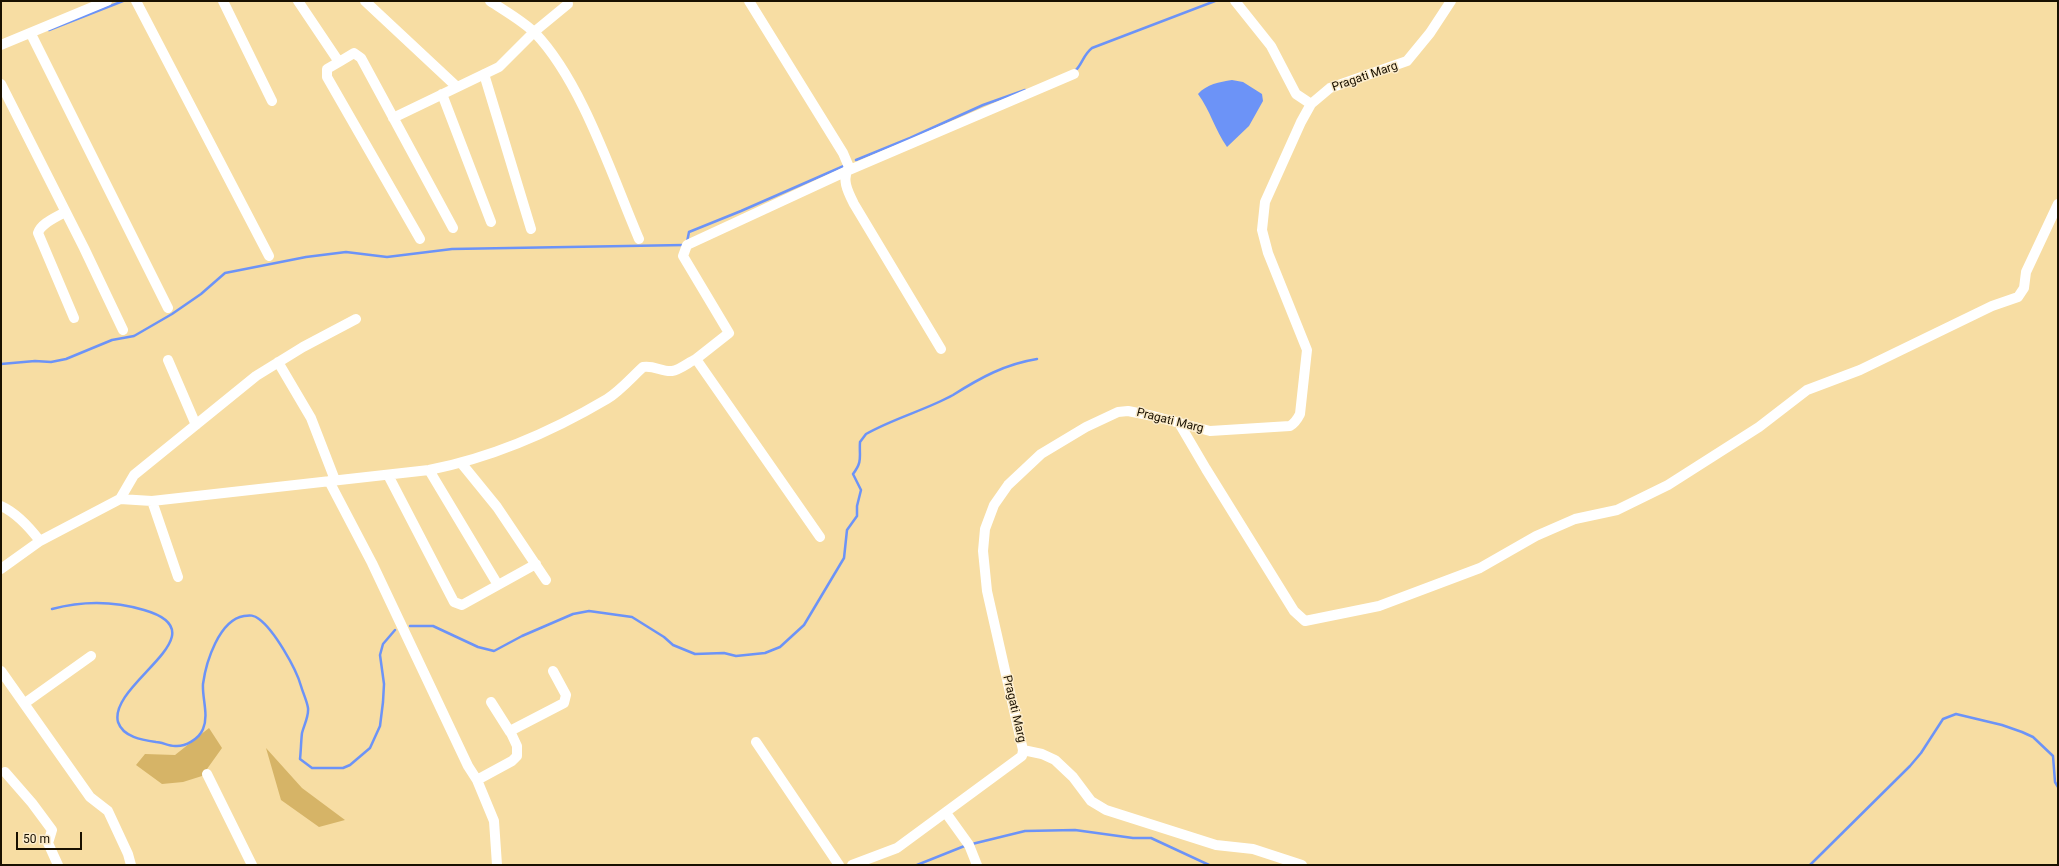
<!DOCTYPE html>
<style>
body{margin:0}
#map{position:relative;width:2059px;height:866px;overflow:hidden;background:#f7dda3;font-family:Roboto,sans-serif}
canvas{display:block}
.frame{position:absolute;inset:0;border:2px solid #191000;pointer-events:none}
.scale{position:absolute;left:16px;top:832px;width:66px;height:18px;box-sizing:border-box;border:2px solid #191000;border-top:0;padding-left:5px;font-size:12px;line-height:14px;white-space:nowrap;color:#191000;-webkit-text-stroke:3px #fbebc9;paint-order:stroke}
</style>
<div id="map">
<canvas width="2059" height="866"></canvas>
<div class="frame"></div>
<div class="scale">50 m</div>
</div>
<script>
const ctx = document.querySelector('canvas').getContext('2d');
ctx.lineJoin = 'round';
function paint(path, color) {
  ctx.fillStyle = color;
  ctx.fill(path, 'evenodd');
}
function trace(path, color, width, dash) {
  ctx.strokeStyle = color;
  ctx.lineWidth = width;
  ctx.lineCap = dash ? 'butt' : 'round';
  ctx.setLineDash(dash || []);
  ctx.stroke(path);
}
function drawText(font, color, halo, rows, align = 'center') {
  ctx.font = font + ' Roboto,sans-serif';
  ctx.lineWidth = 3;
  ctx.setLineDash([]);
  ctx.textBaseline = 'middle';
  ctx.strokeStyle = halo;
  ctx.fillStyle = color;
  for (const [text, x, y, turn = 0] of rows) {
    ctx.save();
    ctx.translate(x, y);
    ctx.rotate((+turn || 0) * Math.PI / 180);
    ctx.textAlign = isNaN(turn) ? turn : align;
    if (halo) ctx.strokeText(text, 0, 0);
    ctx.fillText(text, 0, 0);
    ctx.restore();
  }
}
paint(new Path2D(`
 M209,728L222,748L202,776L183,782L162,784L136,765L145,754L175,755Z
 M266,748L302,788L345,820L319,827L281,800Z`), '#d6b467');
paint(new Path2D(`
 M1232,80L1243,82L1262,94L1263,101L1249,126L1227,147C1215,130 1210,110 1198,94C1207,84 1219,82 1232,80Z`), '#6c93f7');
trace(new Path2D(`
 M49,30L123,1
 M1075,71C1082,65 1083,55 1092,48L1215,1
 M856,160L910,138L983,105L1025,90
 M687,242L689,232L741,211L846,165
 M1,364L35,361L51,362L66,359L112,340L134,336L172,314L201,294L225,273L306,257L346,252L387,257L452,249L684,245
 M52,609C82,601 114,601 144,610C224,633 108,683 118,722C123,737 142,740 156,742C162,742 168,746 175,746C185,747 199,739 203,729C209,715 202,698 203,684C206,662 219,620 244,616C250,615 254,615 259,619C274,630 296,668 301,686C303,693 307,701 308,708C309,716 304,725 302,733C301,741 301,750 300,759L312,768H343L350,765L370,748L380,726L383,702L384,684L380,655L383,644L395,630
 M410,626H433L478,647L494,651L522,636L573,614L589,611L632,617L664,637L673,645L695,654L724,653L736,656L765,653L780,647L804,625L844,558L847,530L857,516V506L861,490L853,474C863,461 859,457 860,442L866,434C894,418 926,410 953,395C980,378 1005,364 1037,359
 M972,844L1025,831L1075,830L1133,838H1151L1209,865
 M917,865L967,845
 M1810,865L1910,766L1921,753L1943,719L1956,714L2002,725L2022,732L2033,737L2053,756L2055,782L2058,787`), '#6c93f7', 2.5);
trace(new Path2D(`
 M136,1L269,256
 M223,1L272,101
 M298,1L339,62L327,69V77L420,239
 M365,1L457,87
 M490,1C505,11 523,21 535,33C582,82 612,176 639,239
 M749,1L843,153L849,167C841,179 848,192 854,204L941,349
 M1235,1L1271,46L1296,94L1311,104
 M31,34L168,308
 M1,45L107,1
 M339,62L354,53L361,58L453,228
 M484,74L531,229
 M1,84L84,248L123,330
 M442,94L491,222
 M393,118L499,67L534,32L568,4
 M65,212C57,217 41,223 38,233L74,318
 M356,319L303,347L256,376L134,475L120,499L152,501L429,470C490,458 553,431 607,399C620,391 632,377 643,367C654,365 662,372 672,371C680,370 689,362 696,359L820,537
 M696,359L729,333L683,256L687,245L847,171L1074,74
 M168,360L196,425
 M278,362L311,418L335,480
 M1179,423L1206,469L1294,611L1305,621L1379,606L1480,568L1536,536L1575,519L1617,510L1668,485L1759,427L1807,390L1860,370L1992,306L2018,297L2024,288L2026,272L2058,204
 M462,464L497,507L546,580
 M429,470L498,585
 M388,475L454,602L462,605L536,564
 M329,481L372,563L468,766L477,780L494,821L497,865
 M152,501L178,577
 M1,506C17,513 30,528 40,541
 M1,569L40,541L120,499
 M1,671L90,797L108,811L128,854L131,865
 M491,702L510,732
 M25,703L91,656
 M756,742L839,865
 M1023,750L1042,754L1055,760L1073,777L1091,801L1106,810L1216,845L1253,849L1302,865
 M5,772L32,803L52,830L48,843L58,865
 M207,774L252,865
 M477,780L512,761L517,756V746L510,731L564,703L566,695L553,671
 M946,813L969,845L977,865
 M852,865L897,848L1022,756L1023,750L987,591L983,551L985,529L994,505L1008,485L1041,454L1086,427L1118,412L1128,411L1153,416L1210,431L1290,426C1295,423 1297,420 1300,414L1307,350L1268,253L1262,230L1265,202L1301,122L1311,104L1330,88L1407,61L1430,33L1451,1`), '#fff', 10);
drawText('12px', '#191000', '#fbebc9', [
 ["Pragati Marg",1365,77,-19],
 ["Pragati Marg",1170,421,14],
 ["Pragati Marg",1014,709,77]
]);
</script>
